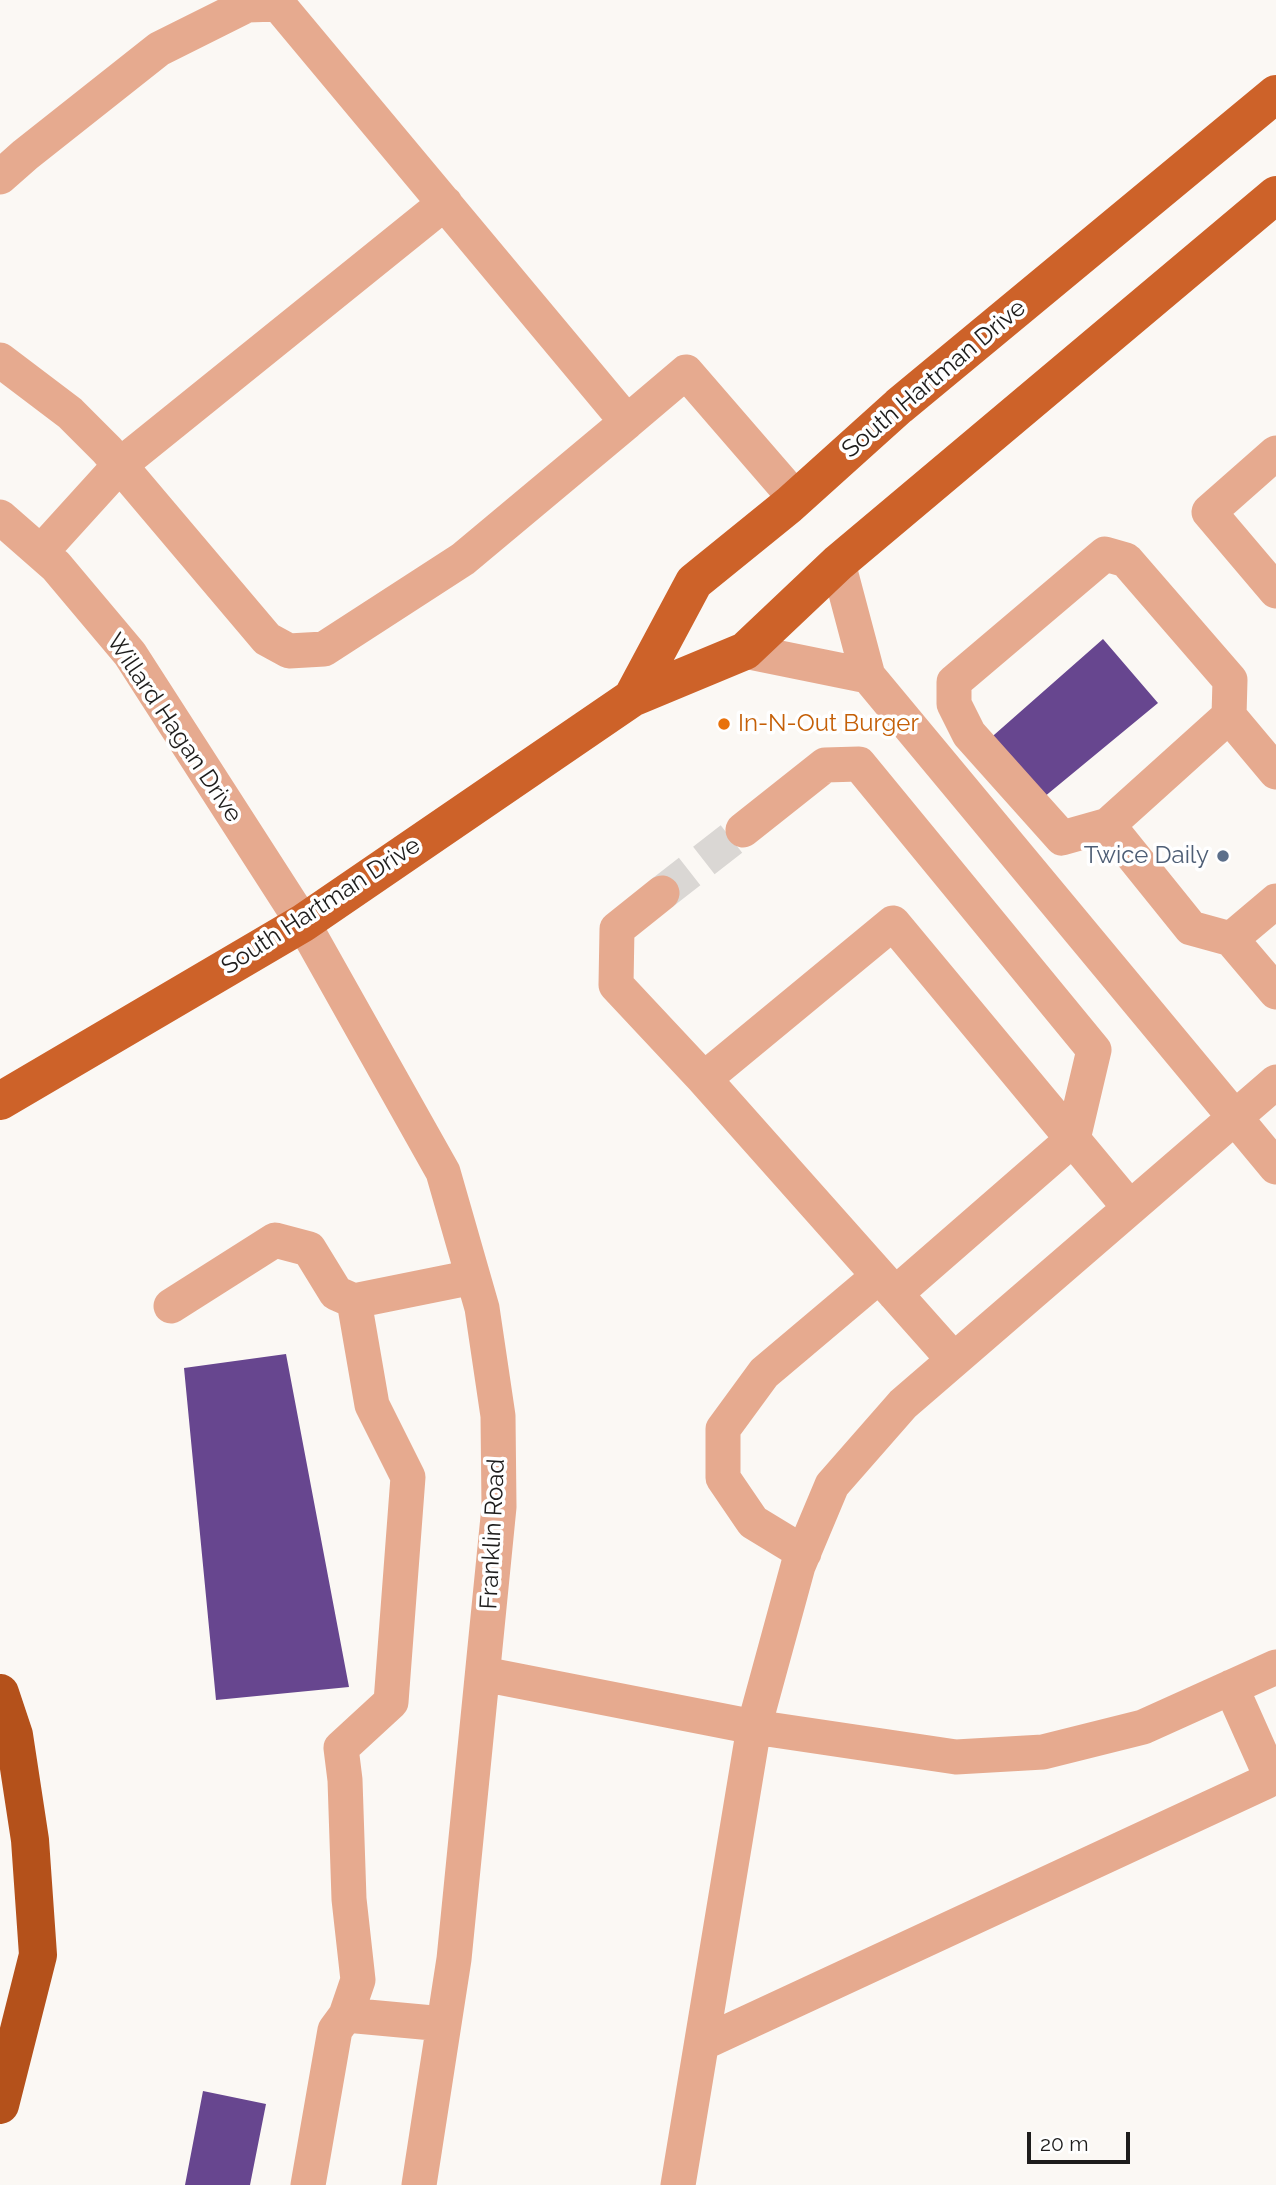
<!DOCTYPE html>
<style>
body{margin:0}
#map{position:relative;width:1276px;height:2185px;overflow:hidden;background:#fbf8f4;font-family:Raleway,sans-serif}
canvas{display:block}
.scale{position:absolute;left:1027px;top:2132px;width:103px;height:32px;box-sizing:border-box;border:4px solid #1e1d1c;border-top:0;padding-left:9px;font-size:21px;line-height:24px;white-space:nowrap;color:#1e1d1c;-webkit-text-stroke:5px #fff;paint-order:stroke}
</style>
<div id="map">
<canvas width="1276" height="2185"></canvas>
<div class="scale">20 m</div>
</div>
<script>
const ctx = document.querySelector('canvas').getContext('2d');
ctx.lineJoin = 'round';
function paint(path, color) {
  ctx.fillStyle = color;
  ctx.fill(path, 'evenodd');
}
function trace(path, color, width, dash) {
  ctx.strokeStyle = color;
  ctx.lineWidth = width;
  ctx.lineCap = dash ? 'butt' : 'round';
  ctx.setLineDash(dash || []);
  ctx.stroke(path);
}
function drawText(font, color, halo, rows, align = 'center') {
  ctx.font = font + ' Raleway,sans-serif';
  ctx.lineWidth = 7;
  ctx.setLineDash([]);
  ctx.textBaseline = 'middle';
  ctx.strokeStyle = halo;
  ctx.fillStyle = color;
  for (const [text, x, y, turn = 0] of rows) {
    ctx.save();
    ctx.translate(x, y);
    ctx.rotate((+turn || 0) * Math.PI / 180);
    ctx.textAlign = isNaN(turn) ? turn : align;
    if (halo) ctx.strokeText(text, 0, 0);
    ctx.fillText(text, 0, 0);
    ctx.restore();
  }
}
paint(new Path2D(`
 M1103,639L1158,703L1038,802L986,742Z
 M286,1354L349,1687L216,1700L184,1368Z
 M203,2091L266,2104L250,2185H185Z`), '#67468f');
trace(new Path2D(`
 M662,893L743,830`), '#dad7d4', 35, [35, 18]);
trace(new Path2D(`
 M0,177L25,155L159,49L247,5L278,4L627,422L686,372L796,499
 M0,360L70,413L107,450L267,639L289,651L324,649L463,559L627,422
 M1276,453L1209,512L1276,591
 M0,517L56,566L130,654L303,923L443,1172L482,1308L498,1416L499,1507L454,1959L419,2185
 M41,552L120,465L445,203
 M838,563L868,676L1276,1167
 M745,651L868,676
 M1108,825L1062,838L969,734L954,704V682L1105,554L1126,560L1230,680L1229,716
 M743,830L825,765L859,764L1094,1050L1073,1139L895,1294
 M662,893L617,929L616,985L704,1079
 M1276,901L1231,939L1276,992
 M1231,939L1191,928L1108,825L1229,716L1276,772
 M1276,1082L903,1404L832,1485L798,1566L754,1727L956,1757L1043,1752L1143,1727L1276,1667
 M171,1306L275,1240L309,1249L336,1293L354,1301L473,1277
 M954,1360L704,1079L893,923L1130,1208
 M804,1553L753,1522L723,1478V1429L764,1373L879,1276
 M483,1674L754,1727L678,2185
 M1231,1687L1272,1779
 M346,2015L358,1980L349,1899L345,1780L341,1748L391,1702L408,1477L372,1405L354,1301
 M703,2043L1276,1777
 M308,2185L335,2030L346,2015L444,2024`), '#e6aa8f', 35);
trace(new Path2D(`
 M632,698L694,582L789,505L899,406L1276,94
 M0,1101L303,923L632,698L745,651L838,563L1276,195`), '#cd6229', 38);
trace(new Path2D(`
 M0,1693L14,1735L30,1840L38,1955L0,2105`), '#b4511b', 38);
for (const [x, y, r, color] of [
 [724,724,7,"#e8710a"],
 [1223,856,7,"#5c6f8a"]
]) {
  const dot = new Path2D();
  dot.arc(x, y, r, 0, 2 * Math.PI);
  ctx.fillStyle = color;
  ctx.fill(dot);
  trace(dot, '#fff', 2.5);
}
drawText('24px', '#1e1d1c', '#fff', [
 ["South Hartman Drive",934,379,-40],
 ["Willard Hagan Drive",174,728,56],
 ["South Hartman Drive",321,906,-33],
 ["Franklin Road",493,1534,-87]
]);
drawText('24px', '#c56008', '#fff', [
 ["In-N-Out Burger",738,724]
], 'left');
drawText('24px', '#4e5e75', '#fff', [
 ["Twice Daily",1209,856]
], 'right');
</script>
